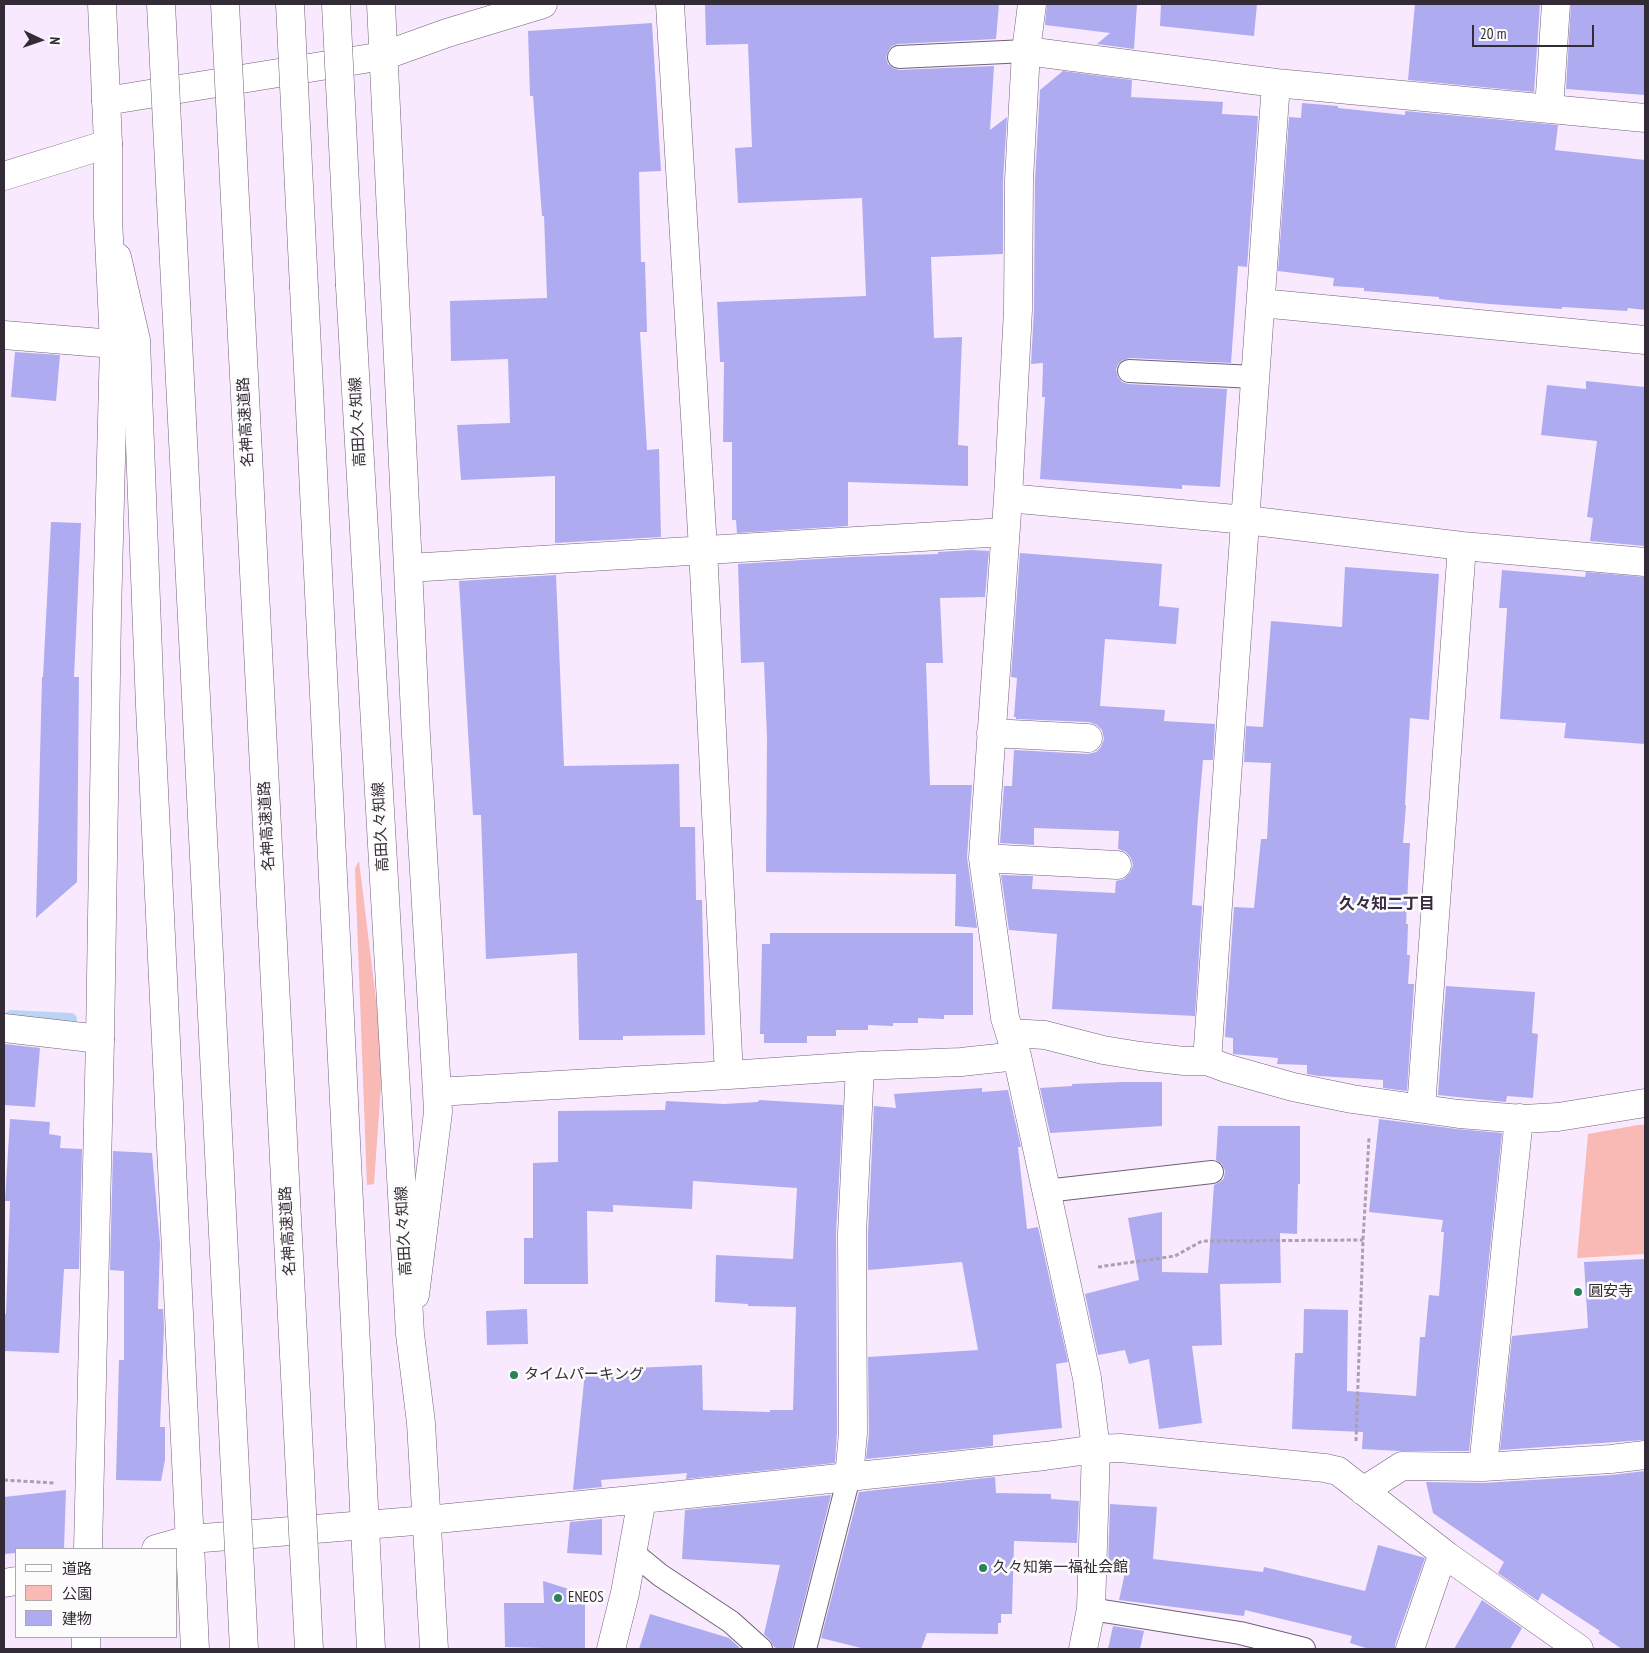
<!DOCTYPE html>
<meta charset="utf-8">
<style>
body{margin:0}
#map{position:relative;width:1649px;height:1653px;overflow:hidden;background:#f9e9fe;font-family:"PT Sans Narrow","Noto Sans JP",sans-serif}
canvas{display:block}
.frame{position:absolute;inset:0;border:5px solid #332b35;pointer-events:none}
.legend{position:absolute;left:15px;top:1548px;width:162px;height:90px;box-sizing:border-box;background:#fcfcfc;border:1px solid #aca8ac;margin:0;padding:6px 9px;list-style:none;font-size:15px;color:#332b35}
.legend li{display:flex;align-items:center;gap:10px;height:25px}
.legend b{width:25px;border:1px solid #aca8ac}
.north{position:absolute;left:15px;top:15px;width:50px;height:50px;-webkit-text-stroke:4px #fcfcfc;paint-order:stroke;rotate:93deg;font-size:14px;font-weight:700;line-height:20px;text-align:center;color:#332b35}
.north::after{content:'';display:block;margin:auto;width:18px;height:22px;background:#332b35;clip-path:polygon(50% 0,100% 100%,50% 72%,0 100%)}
.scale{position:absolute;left:1472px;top:25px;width:122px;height:22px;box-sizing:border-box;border:2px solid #332b35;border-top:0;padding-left:6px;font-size:15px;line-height:18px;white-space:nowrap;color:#332b35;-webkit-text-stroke:4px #fcfcfc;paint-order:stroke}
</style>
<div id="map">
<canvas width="1649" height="1653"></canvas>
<div class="frame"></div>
<ul class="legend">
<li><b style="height:6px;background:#fff"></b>道路</li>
<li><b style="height:14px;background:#f9b9b5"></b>公園</li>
<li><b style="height:14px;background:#aeabf1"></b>建物</li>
</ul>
<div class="north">N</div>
<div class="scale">20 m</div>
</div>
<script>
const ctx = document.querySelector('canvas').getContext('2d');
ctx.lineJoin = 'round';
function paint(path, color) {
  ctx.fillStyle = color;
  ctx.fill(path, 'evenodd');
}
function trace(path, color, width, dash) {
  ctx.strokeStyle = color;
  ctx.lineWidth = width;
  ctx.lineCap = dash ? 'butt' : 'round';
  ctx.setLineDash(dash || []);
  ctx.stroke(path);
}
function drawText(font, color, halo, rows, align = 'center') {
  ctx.font = font + ' "PT Sans Narrow","Noto Sans JP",sans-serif';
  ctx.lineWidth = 5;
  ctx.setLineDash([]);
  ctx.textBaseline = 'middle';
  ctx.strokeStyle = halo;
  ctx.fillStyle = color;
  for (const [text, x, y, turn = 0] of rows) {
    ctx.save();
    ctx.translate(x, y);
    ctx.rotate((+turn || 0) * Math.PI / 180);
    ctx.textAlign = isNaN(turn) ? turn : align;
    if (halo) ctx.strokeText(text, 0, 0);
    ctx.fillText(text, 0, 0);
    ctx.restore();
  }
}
paint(new Path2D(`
 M359,861L383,1057L374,1184L367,1185L355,868Z
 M1638,1125H1645V1254L1577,1258L1588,1134Z`), '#f9b9b5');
trace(new Path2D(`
 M11,1016L71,1019`), '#bcd4f3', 12);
paint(new Path2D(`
 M705,4H999L996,39L898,44L892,46L888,51L886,57L888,64L893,68L899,70L994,66L990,130L1007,117L1003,180V254L931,257L934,338L962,337L958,445L968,446V486L848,482V526L737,533L736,520H732V442H723L724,362H720L717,302L866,296L862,198L738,203L735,148L752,147L748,44L706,45Z
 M1047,4H1137L1134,49L1097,44L1110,33L1045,25Z
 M1161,4H1257L1254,36L1160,26Z
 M1415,4H1540L1534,92L1408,80Z
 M1571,4H1645V95L1566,89Z
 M652,23L661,171L639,172L641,262H645L647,332H640L647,450L659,449L661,537L555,543V476L461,480L457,425L510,423L508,359L451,361L450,301L547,298L544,216H542L533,96H530L528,31Z
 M1063,71L1132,80L1131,97L1223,102L1222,114L1258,116L1247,267L1238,266L1231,363L1130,358L1123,360L1118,364L1116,370L1118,377L1122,382L1128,384L1227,389L1220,487L1182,485V489L1040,479L1045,397H1042L1043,363L1031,364L1034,310L1035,180L1040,90Z
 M1302,103L1338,106V108L1405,115V111L1558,125L1555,150L1645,160V310L1628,308L1627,311L1562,307V309L1489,304L1439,299V297L1364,291V288L1333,286L1334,278L1278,271L1289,117L1301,118Z
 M15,352L60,355L56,401L11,397Z
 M1586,381L1645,387V546L1590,541L1593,518L1587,517L1597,441L1541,435L1547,385L1586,389Z
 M51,522L81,523L74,677H79L77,882L36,918L42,677H43Z
 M972,550L989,551L985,597L940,598L943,663H926L930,785H972L967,857L977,928L955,926L956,874L766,872L767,738L764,662L741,663L738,564L850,557L938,554V552Z
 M1020,553L1162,564L1159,606L1179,608L1176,644L1105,639L1100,706L1165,710L1164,721L1215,724L1213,760H1203L1198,817L1192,905L1202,906L1195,1016L1052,1009L1057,934L1009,930L1001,875L1033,876L1032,889L1115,893L1116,881L1124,879L1130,873L1133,865L1131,858L1126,852L1118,849L1119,831L1034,828V845L1000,843L1004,786H1012L1014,750L1088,754L1096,752L1101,747L1104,739L1102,730L1097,725L1089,722L1016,719V717H1014L1017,678L1011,677Z
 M1345,567L1439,574L1429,720L1410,718L1405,805H1406L1403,843H1410L1406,924H1408L1407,955H1410L1408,984H1414L1407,1091L1383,1088V1080L1319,1076L1307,1074V1065L1277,1064L1278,1058L1233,1054V1038L1225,1037L1234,907L1254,908L1261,839H1267L1271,763L1244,762L1246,726L1263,727L1271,621L1342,627Z
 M1502,570L1585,577L1586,572L1645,577V744L1564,738L1566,723L1500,719L1507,608H1499Z
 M556,575L564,766L679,764L680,827H695L696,900H702L705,1035L623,1036V1040H579L577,953L486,959L481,815H473L459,581Z
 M770,933H973V1015H944V1019L918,1018V1023H893V1026L868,1025V1030H836V1036H807V1043H764V1034H760L762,944H770Z
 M1446,986L1535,992L1532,1033L1538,1034L1533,1098L1507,1096L1506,1102L1438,1095Z
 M4,1044L40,1048L35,1107L4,1105Z
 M1122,1082H1162V1126L1050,1133L1040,1088L1072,1086V1084Z
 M982,1088V1092L1008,1090L1021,1147H1018L1027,1229L1038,1227L1068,1362L1056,1364L1062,1428L993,1435V1446L866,1459L869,1433L868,1357L978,1350L962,1262L868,1270V1234L874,1106L896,1108L894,1094Z
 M759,1100L843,1105L836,1233L837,1432L835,1463L686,1479L687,1473L601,1480L602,1487L573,1490L585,1372L634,1377V1368L702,1365L703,1410L770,1412V1410H793L796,1307L748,1306V1304L715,1302L716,1255L793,1259L797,1188L693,1181L692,1209L613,1205V1212L587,1211L588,1284H524V1238H533V1163L558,1162V1111L665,1110L666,1101L724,1104L758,1102Z
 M10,1119L50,1122L49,1134L61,1136L60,1148L82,1149L79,1269H64L59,1353L4,1351V1314H6L10,1201H5Z
 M1379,1119L1457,1129L1502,1133L1469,1451H1400L1362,1449L1363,1432L1292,1429L1295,1353H1303L1304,1309L1348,1310L1347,1391L1416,1396L1420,1337H1425L1429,1295L1439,1296L1444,1232H1441L1443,1220L1369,1212Z
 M1218,1126H1300V1184H1298L1297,1234L1280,1233L1281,1283L1220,1284L1222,1345L1192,1346L1202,1423L1159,1429L1149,1359L1129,1364L1125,1350L1098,1355L1085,1294L1139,1280L1128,1218L1162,1212V1272L1208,1273L1214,1185L1220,1182L1224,1178L1225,1171L1222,1164L1216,1160Z
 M113,1151L152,1153L160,1244L158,1309H163L164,1327L160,1427H165V1460L161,1481L116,1480L119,1360H124V1271L110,1270Z
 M1645,1259V1440L1500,1450L1512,1336L1588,1328L1584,1262Z
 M527,1309L528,1344L487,1345L486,1311Z
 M1645,1471V1649H1622L1598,1633L1600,1631L1542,1593L1538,1601L1498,1573L1504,1562L1433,1513L1426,1482L1484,1483L1612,1475Z
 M995,1477L996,1493L1051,1494V1499L1079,1501L1077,1543L1014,1541L1012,1614H1001V1623H998V1634L927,1633L921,1649H865L821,1638L859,1492Z
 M66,1490L64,1549H16V1553L4,1554V1497Z
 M831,1495L792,1649H778L774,1647L770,1640L764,1634L780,1565L682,1559L685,1510Z
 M1110,1504L1157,1507L1153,1559L1263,1572L1264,1567L1365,1591L1378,1545L1425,1558L1395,1644V1649H1369L1350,1643L1352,1636L1245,1610L1244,1616L1119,1600L1126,1568L1108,1567Z
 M602,1519V1555L567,1553L570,1522Z
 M543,1581L585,1594V1649L505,1647L504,1603H544Z
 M1482,1600L1522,1628L1510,1649H1454Z
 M650,1614L729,1638L739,1647V1649H639Z
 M1113,1626L1144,1631L1140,1649H1108Z`), '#aeabf1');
const service = new Path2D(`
 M899,57L1026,51
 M1129,371L1255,377
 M1046,1191L1212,1172
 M632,1552L660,1575L731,1622L761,1649
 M1091,1609L1240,1633L1304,1649
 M805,1649L849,1477`);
const minor = new Path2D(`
 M381,4L416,735L437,1092L438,1112L415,1295
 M670,4L703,549L729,1075
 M1032,4L1026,51L1019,180L1018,310L1008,498L983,858L1005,1018L1017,1056L1087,1378L1096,1449L1091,1609L1083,1649
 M1026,51L1276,83L1645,118
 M106,101L383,56L447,33L543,4
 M1549,109L1556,4
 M4,176L108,144
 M117,257L136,340L150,706L195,1649
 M1261,303L1645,340
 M4,335L114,344
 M1008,498L1246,520L1462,546L1645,562
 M408,568L1005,532
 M991,733L1088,738
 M983,858L1117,865
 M4,1028L100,1039
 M1010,1033L1045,1035L1103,1050L1140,1056L1184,1061H1207L1229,1069L1293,1087L1352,1099L1459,1114L1523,1119L1558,1117L1645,1103
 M1207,1061L1276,83
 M437,1092L729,1075L860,1066L961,1062L1017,1056
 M1421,1108L1462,546
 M1483,1467L1519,1118
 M849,1477L853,1433L852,1234L860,1066
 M1363,1491L1402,1466L1483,1467L1611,1459L1645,1455
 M156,1549L191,1539L427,1520L642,1499L1045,1456L1096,1449L1120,1448L1325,1468L1338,1471L1447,1556L1579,1649
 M4,1583L16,1581
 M86,1649V1637
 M611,1649L625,1593L642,1499
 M1410,1649L1443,1553`);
const tertiary = new Path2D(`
 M88,1549L100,1039L107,614L114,344L108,218V144L102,4`);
const secondary = new Path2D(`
 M350,286L410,1334L421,1423L434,1649
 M304,288L371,1649`);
trace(service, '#716077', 24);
trace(minor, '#716077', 29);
trace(tertiary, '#716077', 29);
trace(secondary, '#716077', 29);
trace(new Path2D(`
 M1098,1267L1175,1256L1202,1241L1363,1240
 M1356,1441L1363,1240L1369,1138
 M4,1480L54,1483`), '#ac9faf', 3, [4, 2.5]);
trace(service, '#fff', 22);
trace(minor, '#fff', 28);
trace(tertiary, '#fff', 28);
trace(secondary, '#fff', 28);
const secondaryBridge = new Path2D(`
 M290,4L304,288
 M336,4L350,286`);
const motorwayBridge = new Path2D(`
 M161,4L244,1649
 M225,4L309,1649`);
trace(secondaryBridge, '#716077', 29, []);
trace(motorwayBridge, '#716077', 29, []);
trace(secondaryBridge, '#fff', 28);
trace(motorwayBridge, '#fff', 28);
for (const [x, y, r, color] of [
 [1578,1292,5,"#2a8256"],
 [514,1375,5,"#2a8256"],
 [983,1568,5,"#2a8256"],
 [558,1598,5,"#2a8256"]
]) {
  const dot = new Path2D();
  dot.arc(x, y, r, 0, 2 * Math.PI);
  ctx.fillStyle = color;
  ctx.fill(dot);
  trace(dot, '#fcfcfc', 2);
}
drawText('15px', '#332b35', '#fcfcfc', [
 ["名神高速道路",246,422,-93],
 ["高田久々知線",358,422,-93],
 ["名神高速道路",267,826,-93],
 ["高田久々知線",381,827,-93],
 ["名神高速道路",288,1231,-93],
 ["高田久々知線",404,1231,-93]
]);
drawText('15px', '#332b35', '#fcfcfc', [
 ["圓安寺",1588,1292],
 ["タイムパーキング",524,1375],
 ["久々知第一福祉会館",993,1568],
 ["ENEOS",568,1598]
], 'left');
drawText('bold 16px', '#3a2a3f', '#fcfcfc', [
 ["久々知二丁目",1387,904]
]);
</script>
